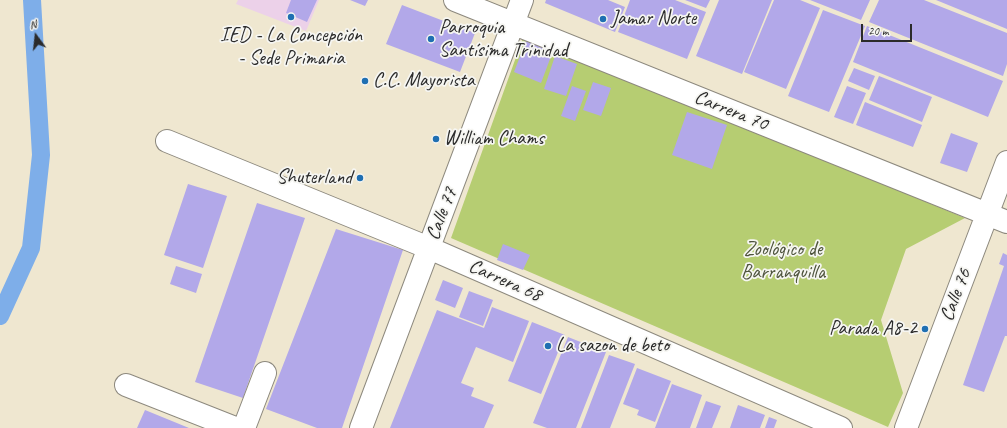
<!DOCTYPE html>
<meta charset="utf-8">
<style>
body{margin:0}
#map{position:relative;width:1007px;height:428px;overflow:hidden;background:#efe7d0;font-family:Caveat,sans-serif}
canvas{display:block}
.north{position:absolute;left:16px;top:16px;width:40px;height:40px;-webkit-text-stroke:3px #f6f6f2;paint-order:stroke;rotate:345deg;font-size:11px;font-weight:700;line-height:16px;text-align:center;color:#2b2b2b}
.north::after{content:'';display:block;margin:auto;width:14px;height:18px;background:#2b2b2b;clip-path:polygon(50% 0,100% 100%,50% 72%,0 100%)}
.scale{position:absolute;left:861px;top:24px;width:51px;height:18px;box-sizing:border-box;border:2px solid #2b2b2b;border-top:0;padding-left:5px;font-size:12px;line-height:14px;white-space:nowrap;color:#2b2b2b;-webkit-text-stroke:3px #f6f6f2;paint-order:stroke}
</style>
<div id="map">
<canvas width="1007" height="428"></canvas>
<div class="north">N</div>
<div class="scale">20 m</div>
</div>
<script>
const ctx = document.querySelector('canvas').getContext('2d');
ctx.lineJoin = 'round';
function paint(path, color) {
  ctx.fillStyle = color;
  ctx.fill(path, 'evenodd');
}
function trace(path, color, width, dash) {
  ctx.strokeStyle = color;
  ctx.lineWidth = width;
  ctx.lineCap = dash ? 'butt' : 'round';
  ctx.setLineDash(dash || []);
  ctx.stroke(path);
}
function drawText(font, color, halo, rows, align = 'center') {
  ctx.font = font + ' Caveat,sans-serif';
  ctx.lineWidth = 3.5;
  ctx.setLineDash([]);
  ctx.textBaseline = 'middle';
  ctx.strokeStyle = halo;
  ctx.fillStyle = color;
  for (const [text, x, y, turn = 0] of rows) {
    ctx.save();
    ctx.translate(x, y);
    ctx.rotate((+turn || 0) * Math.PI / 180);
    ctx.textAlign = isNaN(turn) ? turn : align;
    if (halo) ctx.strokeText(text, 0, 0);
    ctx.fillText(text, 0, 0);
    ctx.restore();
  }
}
paint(new Path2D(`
 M238,0H319L306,31L236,4Z`), '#ecd1e9');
paint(new Path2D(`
 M524,35L965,218L906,249L881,320L903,393L888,427L451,238Z`), '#b6cd72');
trace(new Path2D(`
 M0,316L31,248L41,155L32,0`), '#7eaee9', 18);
paint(new Path2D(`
 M291,0H317L307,22L286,13Z
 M350,0H368L365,6Z
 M546,0H608L625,7L615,32L545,3Z
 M630,0H675L706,12L687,59L618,32Z
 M685,0H710L706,8Z
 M719,0H772L742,74L696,56Z
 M774,0H800L820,8L786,89L744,72Z
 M810,0H870L861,20Z
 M879,0H924L1007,33V64L1003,76L869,22Z
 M936,0H1007V29Z
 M402,5L475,33L460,72L386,44Z
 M823,10L865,26L829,112L788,96Z
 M867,26L1003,81L988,117L853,62Z
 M526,41L553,51L541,83L514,72Z
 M555,56L577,64L566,96L544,89Z
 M854,68L875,76L869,90L848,81Z
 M879,76L932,97L922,122L869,100Z
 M593,82L611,88L601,116L583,110Z
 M572,86L586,91L575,121L561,116Z
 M847,86L866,93L853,124L834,117Z
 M865,102L922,125L913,147L856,125Z
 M687,112L727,125L712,169L672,155Z
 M951,133L978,143L967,172L940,163Z
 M188,184L227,196L203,268L164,255Z
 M257,203L305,218L243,398L195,382Z
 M336,229L403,250L342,428H317L266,409Z
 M503,244L530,255L523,270L497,260Z
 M1003,253L1007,255V336H1005L984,392L963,385L1004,266L999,264Z
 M176,266L202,274L196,293L170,284Z
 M443,280L463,288L455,308L435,300Z
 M469,291L493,300L483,326L459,317Z
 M492,307L529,321L513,362L476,347L461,383L474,388L471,396L494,405L484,428H390L437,310L484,328Z
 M532,322L565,335L541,394L508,381Z
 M568,337L606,352L576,428H547L533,423Z
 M609,355L635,364L610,428H581Z
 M637,368L671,381L655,422L637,415L639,410L623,404Z
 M672,384L702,395L690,428H655Z
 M706,401L721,406L712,428H696Z
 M738,405L765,415L760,428H730Z
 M145,410L189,428H137Z
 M769,417L777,420L774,428H765Z`), '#b2a8e9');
const minor = new Path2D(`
 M455,0L1007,222
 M167,141L429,248L841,428
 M126,385L235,428
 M244,428L265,373
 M361,428L522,0
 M906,428L1007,162`);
trace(minor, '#8d897e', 24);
trace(minor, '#fff', 22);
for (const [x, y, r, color] of [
 [291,17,4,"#1f6fb2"],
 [603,19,4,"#1f6fb2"],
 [431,39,4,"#1f6fb2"],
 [365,81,4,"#1f6fb2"],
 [436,139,4,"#1f6fb2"],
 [360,178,4,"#1f6fb2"],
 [925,329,4,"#1f6fb2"],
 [548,346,4,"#1f6fb2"]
]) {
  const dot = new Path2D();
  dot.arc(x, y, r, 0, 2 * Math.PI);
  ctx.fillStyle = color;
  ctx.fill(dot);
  trace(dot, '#f6f6f2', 1.5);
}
drawText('20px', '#2b2b2b', '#f6f6f2', [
 ["Jamar Norte",611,19],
 ["Parroquia",439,28],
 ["Santísima Trinidad",439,51],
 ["IED - La Concepción",291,36,"center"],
 ["- Sede Primaria",291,59,"center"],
 ["C.C. Mayorista",373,81],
 ["William Chams",444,139],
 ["Shuterland",352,178,"right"],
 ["Parada A8-2",917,329,"right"],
 ["La sazon de beto",556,346]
], 'left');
drawText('20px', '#2b2b2b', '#f6f6f2', [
 ["Carrera 70",731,111,22],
 ["Calle 77",442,214,-69],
 ["Carrera 68",505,281,24],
 ["Calle 76",956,295,-69]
]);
drawText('20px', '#4e543d', '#f6f6f2', [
 ["Zoológico de",783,250],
 ["Barranquilla",783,273]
]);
</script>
